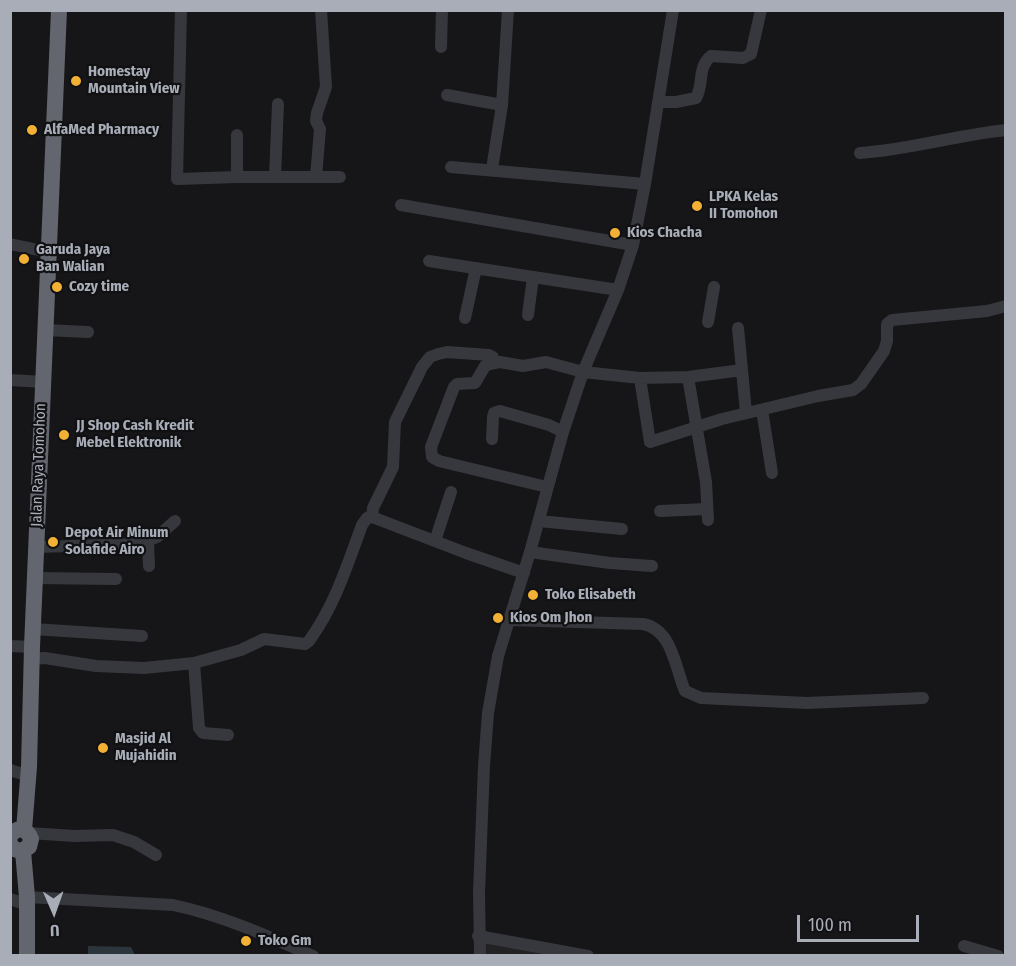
<!DOCTYPE html>
<style>
body{margin:0}
#map{position:relative;width:1016px;height:966px;overflow:hidden;background:#161618;font-family:"Fira Sans Condensed",sans-serif}
canvas{display:block}
.frame{position:absolute;inset:0;border:12px solid #a8adb8;pointer-events:none}
.north{position:absolute;left:24px;top:882px;width:60px;height:60px;-webkit-text-stroke:4px #111113;paint-order:stroke;rotate:178deg;font-size:16px;font-weight:700;line-height:24px;text-align:center;color:#a8adb8}
.north::after{content:'';display:block;margin:auto;width:21px;height:27px;background:#a8adb8;clip-path:polygon(50% 0,100% 100%,50% 72%,0 100%)}
.scale{position:absolute;left:797px;top:915px;width:122px;height:27px;box-sizing:border-box;border:3px solid #a8adb8;border-top:0;padding-left:8px;font-size:18px;line-height:21px;white-space:nowrap;color:#a8adb8;-webkit-text-stroke:4px #111113;paint-order:stroke}
</style>
<div id="map">
<canvas width="1016" height="966"></canvas>
<div class="frame"></div>
<div class="north">U</div>
<div class="scale">100 m</div>
</div>
<script>
const ctx = document.querySelector('canvas').getContext('2d');
ctx.lineJoin = 'round';
function paint(path, color) {
  ctx.fillStyle = color;
  ctx.fill(path, 'evenodd');
}
function trace(path, color, width, dash) {
  ctx.strokeStyle = color;
  ctx.lineWidth = width;
  ctx.lineCap = dash ? 'butt' : 'round';
  ctx.setLineDash(dash || []);
  ctx.stroke(path);
}
function drawText(font, color, halo, rows, align = 'center') {
  ctx.font = font + ' "Fira Sans Condensed",sans-serif';
  ctx.lineWidth = 4.5;
  ctx.setLineDash([]);
  ctx.textBaseline = 'middle';
  ctx.strokeStyle = halo;
  ctx.fillStyle = color;
  for (const [text, x, y, turn = 0] of rows) {
    ctx.save();
    ctx.translate(x, y);
    ctx.rotate((+turn || 0) * Math.PI / 180);
    ctx.textAlign = isNaN(turn) ? turn : align;
    if (halo) ctx.strokeText(text, 0, 0);
    ctx.fillText(text, 0, 0);
    ctx.restore();
  }
}
paint(new Path2D(`
 M485,942L559,956H484Z`), '#222225');
paint(new Path2D(`
 M88,946L131,947L135,955H88Z`), '#2c353c');
trace(new Path2D(`
 M181,10L177,179L237,177H316L320,129L316,121L317,113L326,87L321,10
 M441,47L442,10
 M447,95L502,105L508,10
 M658,102H676L696,98C704,85 697,67 711,56L743,58L751,54L761,10
 M237,135V177
 M860,153C909,150 957,135 1006,130
 M451,167L645,184
 M492,169L502,105
 M275,177L278,104
 M316,177H340
 M401,205L633,245
 M10,244L48,252
 M429,261L618,290
 M528,315L533,277
 M465,318L476,268
 M708,322L714,287
 M45,330L88,332
 M742,370L746,413
 M688,377L706,482L708,520
 M640,378L650,442L722,419L818,396L853,390L861,384L884,351L887,341V324L892,320L987,311L1006,306
 M10,380L43,382
 M762,410L772,473
 M492,439L493,417L494,413L500,411L549,425L563,432
 M547,487L439,461L432,457L431,447L454,387L457,384L475,383L485,366L490,364L500,362L523,366L546,362L583,372L640,378L688,377L742,370L738,328
 M660,511L707,509
 M372,517L373,508L393,467L395,422L422,367L430,357L438,354L447,352L489,355L493,357L494,363
 M539,521L622,529
 M435,541L451,492
 M148,542L149,566
 M36,547L139,544L157,537L175,521
 M530,552L610,563L652,566
 M35,578L116,579
 M509,620L643,624C673,630 675,668 685,691L701,698L807,703L923,698
 M33,629L142,636
 M10,646L32,647
 M31,659L45,658L96,666L144,668L194,663L241,650L264,639L305,644L309,641C335,605 347,566 362,525L367,518L372,517L466,553L524,573
 M194,663L199,728L203,733L228,735
 M10,770L29,776
 M29,833L74,836L113,835L134,842L156,855
 M27,897L173,905C221,915 268,936 313,956
 M10,899L28,905
 M478,936L588,956
 M964,946L998,956
 M480,956L479,892L484,766L488,713L498,656L530,552L563,432L583,372L618,290L633,245L645,184L673,10`), '#37383d', 12);
trace(new Path2D(`
 M24,830L29,767L32,647L59,10
 M10,836C17,826 27,828 31,839L29,847L20,851L14,849L10,844
 M23,851L27,897V956`), '#63666e', 16);
for (const [x, y, r, color] of [
 [76,81,6,"#f2b134"],
 [32,130,6,"#f2b134"],
 [697,206,6,"#f2b134"],
 [615,233,6,"#f2b134"],
 [24,259,6,"#f2b134"],
 [57,287,6,"#f2b134"],
 [64,435,6,"#f2b134"],
 [53,542,6,"#f2b134"],
 [533,595,6,"#f2b134"],
 [498,618,6,"#f2b134"],
 [103,748,6,"#f2b134"],
 [246,941,6,"#f2b134"]
]) {
  const dot = new Path2D();
  dot.arc(x, y, r, 0, 2 * Math.PI);
  ctx.fillStyle = color;
  ctx.fill(dot);
  trace(dot, '#111113', 2);
}
drawText('bold 15px', '#a8adb8', '#111113', [
 ["Homestay",88,72],
 ["Mountain View",88,89],
 ["AlfaMed Pharmacy",44,130],
 ["LPKA Kelas",709,197],
 ["II Tomohon",709,214],
 ["Kios Chacha",627,233],
 ["Garuda Jaya",36,250],
 ["Ban Walian",36,267],
 ["Cozy time",69,287],
 ["JJ Shop Cash Kredit",76,426],
 ["Mebel Elektronik",76,443],
 ["Depot Air Minum",65,533],
 ["Solafide Airo",65,550],
 ["Toko Elisabeth",545,595],
 ["Kios Om Jhon",510,618],
 ["Masjid Al",115,739],
 ["Mujahidin",115,756],
 ["Toko Gm",258,941]
], 'left');
drawText('15px', '#a8adb8', '#111113', [
 ["Jalan Raya Tomohon",39,465,-88]
]);
</script>
